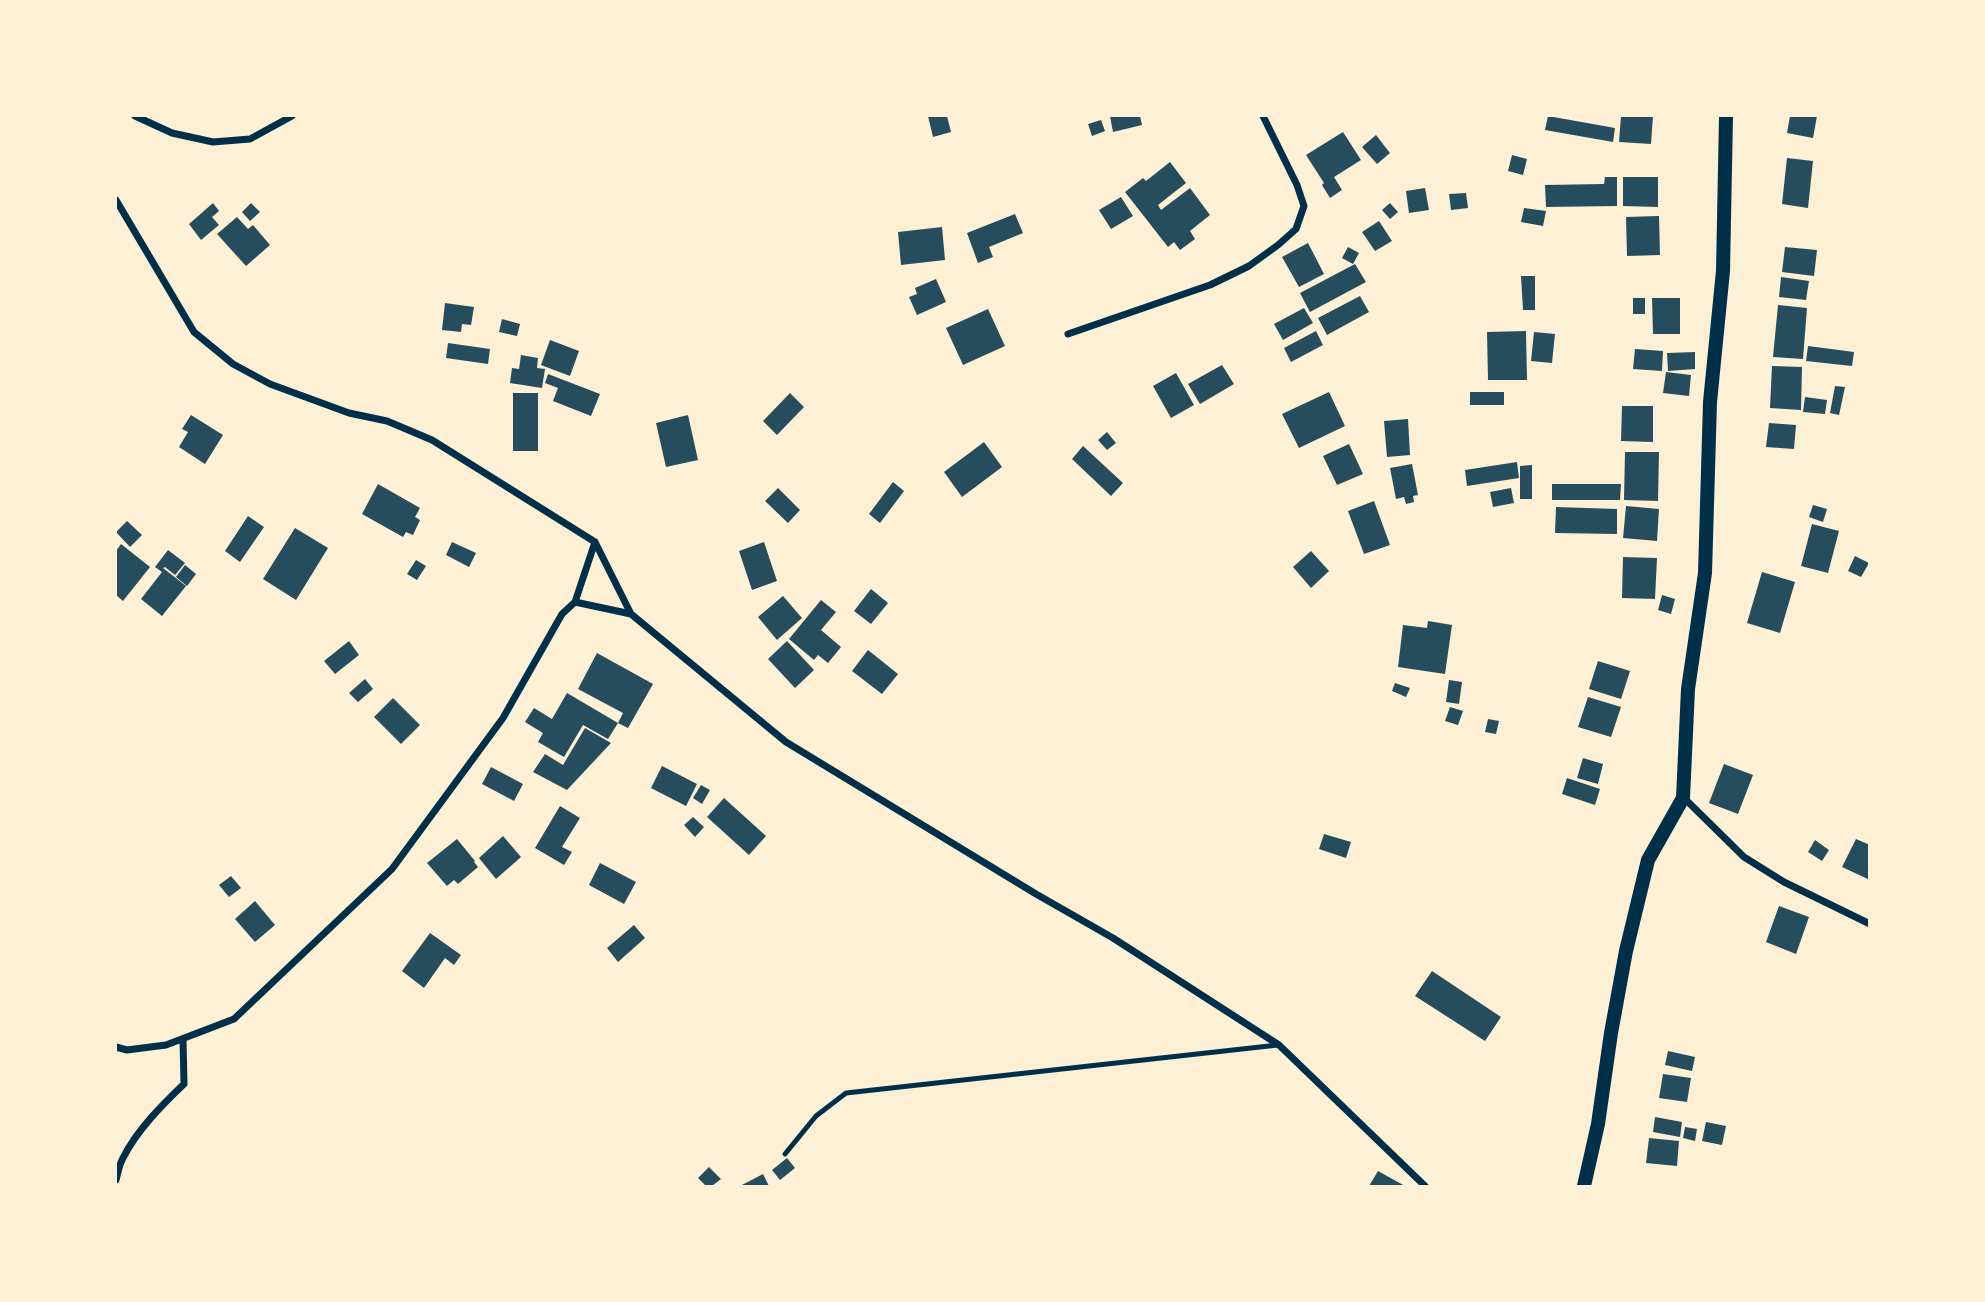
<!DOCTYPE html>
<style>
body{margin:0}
#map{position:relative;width:1985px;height:1302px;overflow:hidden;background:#fdf0d5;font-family:"Roboto Condensed",sans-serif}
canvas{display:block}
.frame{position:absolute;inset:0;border:117px solid #fdf0d5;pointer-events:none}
</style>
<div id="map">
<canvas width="1985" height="1302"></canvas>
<div class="frame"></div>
</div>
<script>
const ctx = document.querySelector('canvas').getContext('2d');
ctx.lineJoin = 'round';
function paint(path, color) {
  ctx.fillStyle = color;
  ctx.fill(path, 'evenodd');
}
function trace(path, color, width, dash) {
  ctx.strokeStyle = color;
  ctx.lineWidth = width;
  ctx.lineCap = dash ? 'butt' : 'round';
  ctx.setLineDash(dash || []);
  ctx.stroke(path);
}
paint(new Path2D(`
 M928,116H947L951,132L933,137Z
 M1110,116H1140L1142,125L1113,132Z
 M1548,116L1615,128L1613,142L1545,130Z
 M1621,116H1653L1651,144L1619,142Z
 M1790,116H1817L1813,138L1787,133Z
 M1101,120L1105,131L1092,136L1088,124Z
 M1343,132L1361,160L1334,177L1342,190L1330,198L1322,185L1324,183L1306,155Z
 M1376,135L1390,153L1377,164L1362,147Z
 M1512,155L1527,159L1523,175L1508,171Z
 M1787,158L1813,161L1808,208L1782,204Z
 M1170,162L1186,183L1158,205L1161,210L1190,188L1210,215L1190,231L1195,239L1180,250L1174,242L1168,247L1125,192L1143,178L1146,181Z
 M1605,177H1617V206L1546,207L1545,185L1604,184Z
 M1623,177H1658V207L1623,206Z
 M1425,188L1429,210L1409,213L1406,191Z
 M1466,193L1468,208L1451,210L1449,194Z
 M1121,197L1133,216L1111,229L1099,210Z
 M213,203L219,211L212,217L219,225L201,240L189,224Z
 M251,203L260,212L250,221L242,212Z
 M1390,203L1398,212L1390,219L1382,210Z
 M1524,208L1546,211L1543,226L1521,222Z
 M1015,214L1023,233L989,247L993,257L978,263L967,233Z
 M1659,216L1660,255L1627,256L1626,217Z
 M237,217L248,229L253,225L270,245L246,266L217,234Z
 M1379,221L1392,241L1375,251L1362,232Z
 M942,227L945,260L901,265L898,232Z
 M1308,243L1324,274L1299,287L1282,257Z
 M1348,247L1359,253L1353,264L1342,258Z
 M1785,247L1817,250L1814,276L1782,272Z
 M1355,264L1366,282L1310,312L1300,293Z
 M1521,276H1535V310H1523Z
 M1781,277L1809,281L1806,300L1779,297Z
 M936,279L946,302L917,315L909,297L917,294L915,288Z
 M1360,296L1369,312L1327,335L1318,318Z
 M1633,298H1645V314H1633Z
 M1652,298H1680V334H1653Z
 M445,303L474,307L471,325L462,324L461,332L442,330Z
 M1778,305L1807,308L1803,359L1773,357Z
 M1304,308L1313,323L1283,340L1274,324Z
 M988,309L1005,346L963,365L946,328Z
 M502,319L520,324L517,336L499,332Z
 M1316,331L1323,345L1291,362L1284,348Z
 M1526,331L1527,380H1488L1487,332Z
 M1534,332L1555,334L1552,363L1531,361Z
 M550,340L579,351L570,376L541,365Z
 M448,343L490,349L488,364L446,358Z
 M1808,346L1854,352L1852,366L1806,361Z
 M1635,349L1663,351L1662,371L1633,369Z
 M1695,352V369L1668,371L1667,353Z
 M521,355L538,358L537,368L545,369L542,388L510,383L512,368L519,369Z
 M1222,365L1234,384L1200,404L1188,384Z
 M1772,366L1802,367L1801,410L1770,408Z
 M1666,372L1691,375L1689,396L1663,393Z
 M1176,373L1194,405L1171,418L1153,386Z
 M548,374L600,394L591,416L553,401L558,388L545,383Z
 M1835,386L1845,387L1839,415L1830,413Z
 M1329,392L1345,426L1299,448L1282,414Z
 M1470,392H1504V405H1470Z
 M513,393H538V451H513Z
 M790,393L804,407L777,435L763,421Z
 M1805,397L1827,400L1825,414L1803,412Z
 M1622,406H1653V442L1621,441Z
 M191,415L223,435L205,464L179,447L188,432L182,429Z
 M688,415L698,460L666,467L656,423Z
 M1408,419L1410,455L1387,457L1384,421Z
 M1769,423L1796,425L1794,449L1766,447Z
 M1107,432L1116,443L1107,450L1098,440Z
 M984,442L1002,467L962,497L944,472Z
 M1349,444L1363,474L1337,485L1323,456Z
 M1083,446L1123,483L1111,496L1072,459Z
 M1625,452H1659L1658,501L1624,500Z
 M1517,462L1519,478L1467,486L1465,470Z
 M1412,464L1418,495L1413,496L1414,502L1406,504L1404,497L1396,499L1390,468Z
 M1532,465V499H1520V466Z
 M893,482L904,491L880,523L869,514Z
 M378,484L420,508L415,517L420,520L413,535L406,532L403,537L362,514Z
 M1552,484H1621L1620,500H1552Z
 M778,488L800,510L788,523L765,501Z
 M1511,488L1514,503L1493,507L1490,492Z
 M1374,501L1390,545L1364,554L1348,511Z
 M1813,505L1827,509L1823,522L1809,517Z
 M1626,506L1659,509L1657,541L1623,538Z
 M1556,507L1617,509V534L1555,533Z
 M248,516L264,527L240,562L225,551Z
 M127,521L142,535L130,547L116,532Z
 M1812,524L1839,531L1828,573L1801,566Z
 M295,528L328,548L296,600L263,579Z
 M452,542L476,553L469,567L446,555Z
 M764,542L777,581L752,590L739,551Z
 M121,544L150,567L123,601L116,595V551Z
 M168,550L185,563L175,575L165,567L163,568L186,586L162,616L141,599L162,572L155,567Z
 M1311,551L1329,571L1311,588L1293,567Z
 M1855,556L1869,563L1861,577L1848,571Z
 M1623,557L1657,558L1655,599L1622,598Z
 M416,560L426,566L417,580L407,574Z
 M185,565L196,574L187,586L176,577Z
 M1762,572L1795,582L1780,633L1747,623Z
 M871,589L888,603L871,624L854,611Z
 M1662,595L1675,599L1671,614L1658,610Z
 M783,596L802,618L777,640L758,617Z
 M821,600L836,612L821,630L841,647L828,663L818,655L814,660L789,639Z
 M1428,621L1452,625L1445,674L1398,667L1403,625L1427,628Z
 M349,641L359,655L335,674L324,661Z
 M787,641L814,670L795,688L768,659Z
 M868,650L898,674L882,694L852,671Z
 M597,653L653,684L628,728L618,723L623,713L578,689Z
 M1598,661L1630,671L1621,699L1589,689Z
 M365,679L373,689L358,702L349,693Z
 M1449,680L1462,682L1459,704L1446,702Z
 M1395,683L1410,688L1406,697L1392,691Z
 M567,693L618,723L608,739L583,725L564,757L538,742L543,733L525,722L534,708L552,719Z
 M1588,697L1621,707L1611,737L1578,727Z
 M393,698L420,725L401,744L374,717Z
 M1450,707L1463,711L1458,725L1445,721Z
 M1488,719L1499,721L1496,734L1485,732Z
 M585,728L611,743L567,790L533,772L545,754L563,765Z
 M1583,758L1603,764L1598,784L1577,778Z
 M1724,764L1753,775L1738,814L1709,803Z
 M662,766L697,784L686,806L651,788Z
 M491,767L523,784L514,801L482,784Z
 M1567,778L1600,789L1595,805L1562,794Z
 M701,785L710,790L702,804L693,798Z
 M724,798L766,836L749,855L707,817Z
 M560,806L580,818L562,847L572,852L564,865L535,848Z
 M693,817L704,827L695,837L684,825Z
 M1324,834L1351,842L1346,858L1319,849Z
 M503,836L521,857L496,879L479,858Z
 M457,839L475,861L474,862L478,867L458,884L454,880L447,886L427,863Z
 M1856,839L1870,845V880L1842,867Z
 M1815,840L1829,850L1822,861L1808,852Z
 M600,863L636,882L624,904L589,885Z
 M231,876L241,888L229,897L219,885Z
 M255,901L275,925L255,942L235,919Z
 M1779,906L1809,917L1796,954L1766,942Z
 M634,925L645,938L618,962L607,948Z
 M430,933L461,955L454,965L445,958L424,988L402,971Z
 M1432,971L1501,1017L1485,1041L1415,996Z
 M1668,1051L1695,1057L1692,1071L1665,1065Z
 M1663,1074L1691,1078L1687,1102L1659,1098Z
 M1655,1117L1682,1122L1680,1137L1653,1132Z
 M1706,1122L1726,1126L1722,1145L1702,1141Z
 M1685,1127L1697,1129L1695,1141L1683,1138Z
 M1649,1138L1679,1141L1677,1166L1646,1163Z
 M787,1158L795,1168L780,1180L772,1170Z
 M709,1167L721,1179L712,1186H706L698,1178Z
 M1378,1171L1405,1186H1369Z
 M763,1174L769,1186H740Z`), '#264d5e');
trace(new Path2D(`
 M785,1154L816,1116L846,1093L1278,1045`), '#003049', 5);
trace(new Path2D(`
 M135,116L172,133L213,142L250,139L292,116
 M116,200L194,332L233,364L270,384L349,413L387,421L432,440L595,542L575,602
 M1068,334L1210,285L1249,266L1278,245L1296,229L1304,206L1297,185L1263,116
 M595,542L631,614
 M1684,798L1744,857L1784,882L1870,924
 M116,1047L127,1050L166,1045L234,1019L392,869L503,718L562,614L575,602L631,614L786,742L1036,894L1113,938L1279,1045L1425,1186
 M116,1180C118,1173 119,1165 123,1158C137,1130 162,1105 184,1084L183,1039`), '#003049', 7);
trace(new Path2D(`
 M1584,1186L1598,1124L1611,1033L1626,951L1648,860L1683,798L1688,689L1705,573L1710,402L1723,271L1726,116`), '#003049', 14);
</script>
